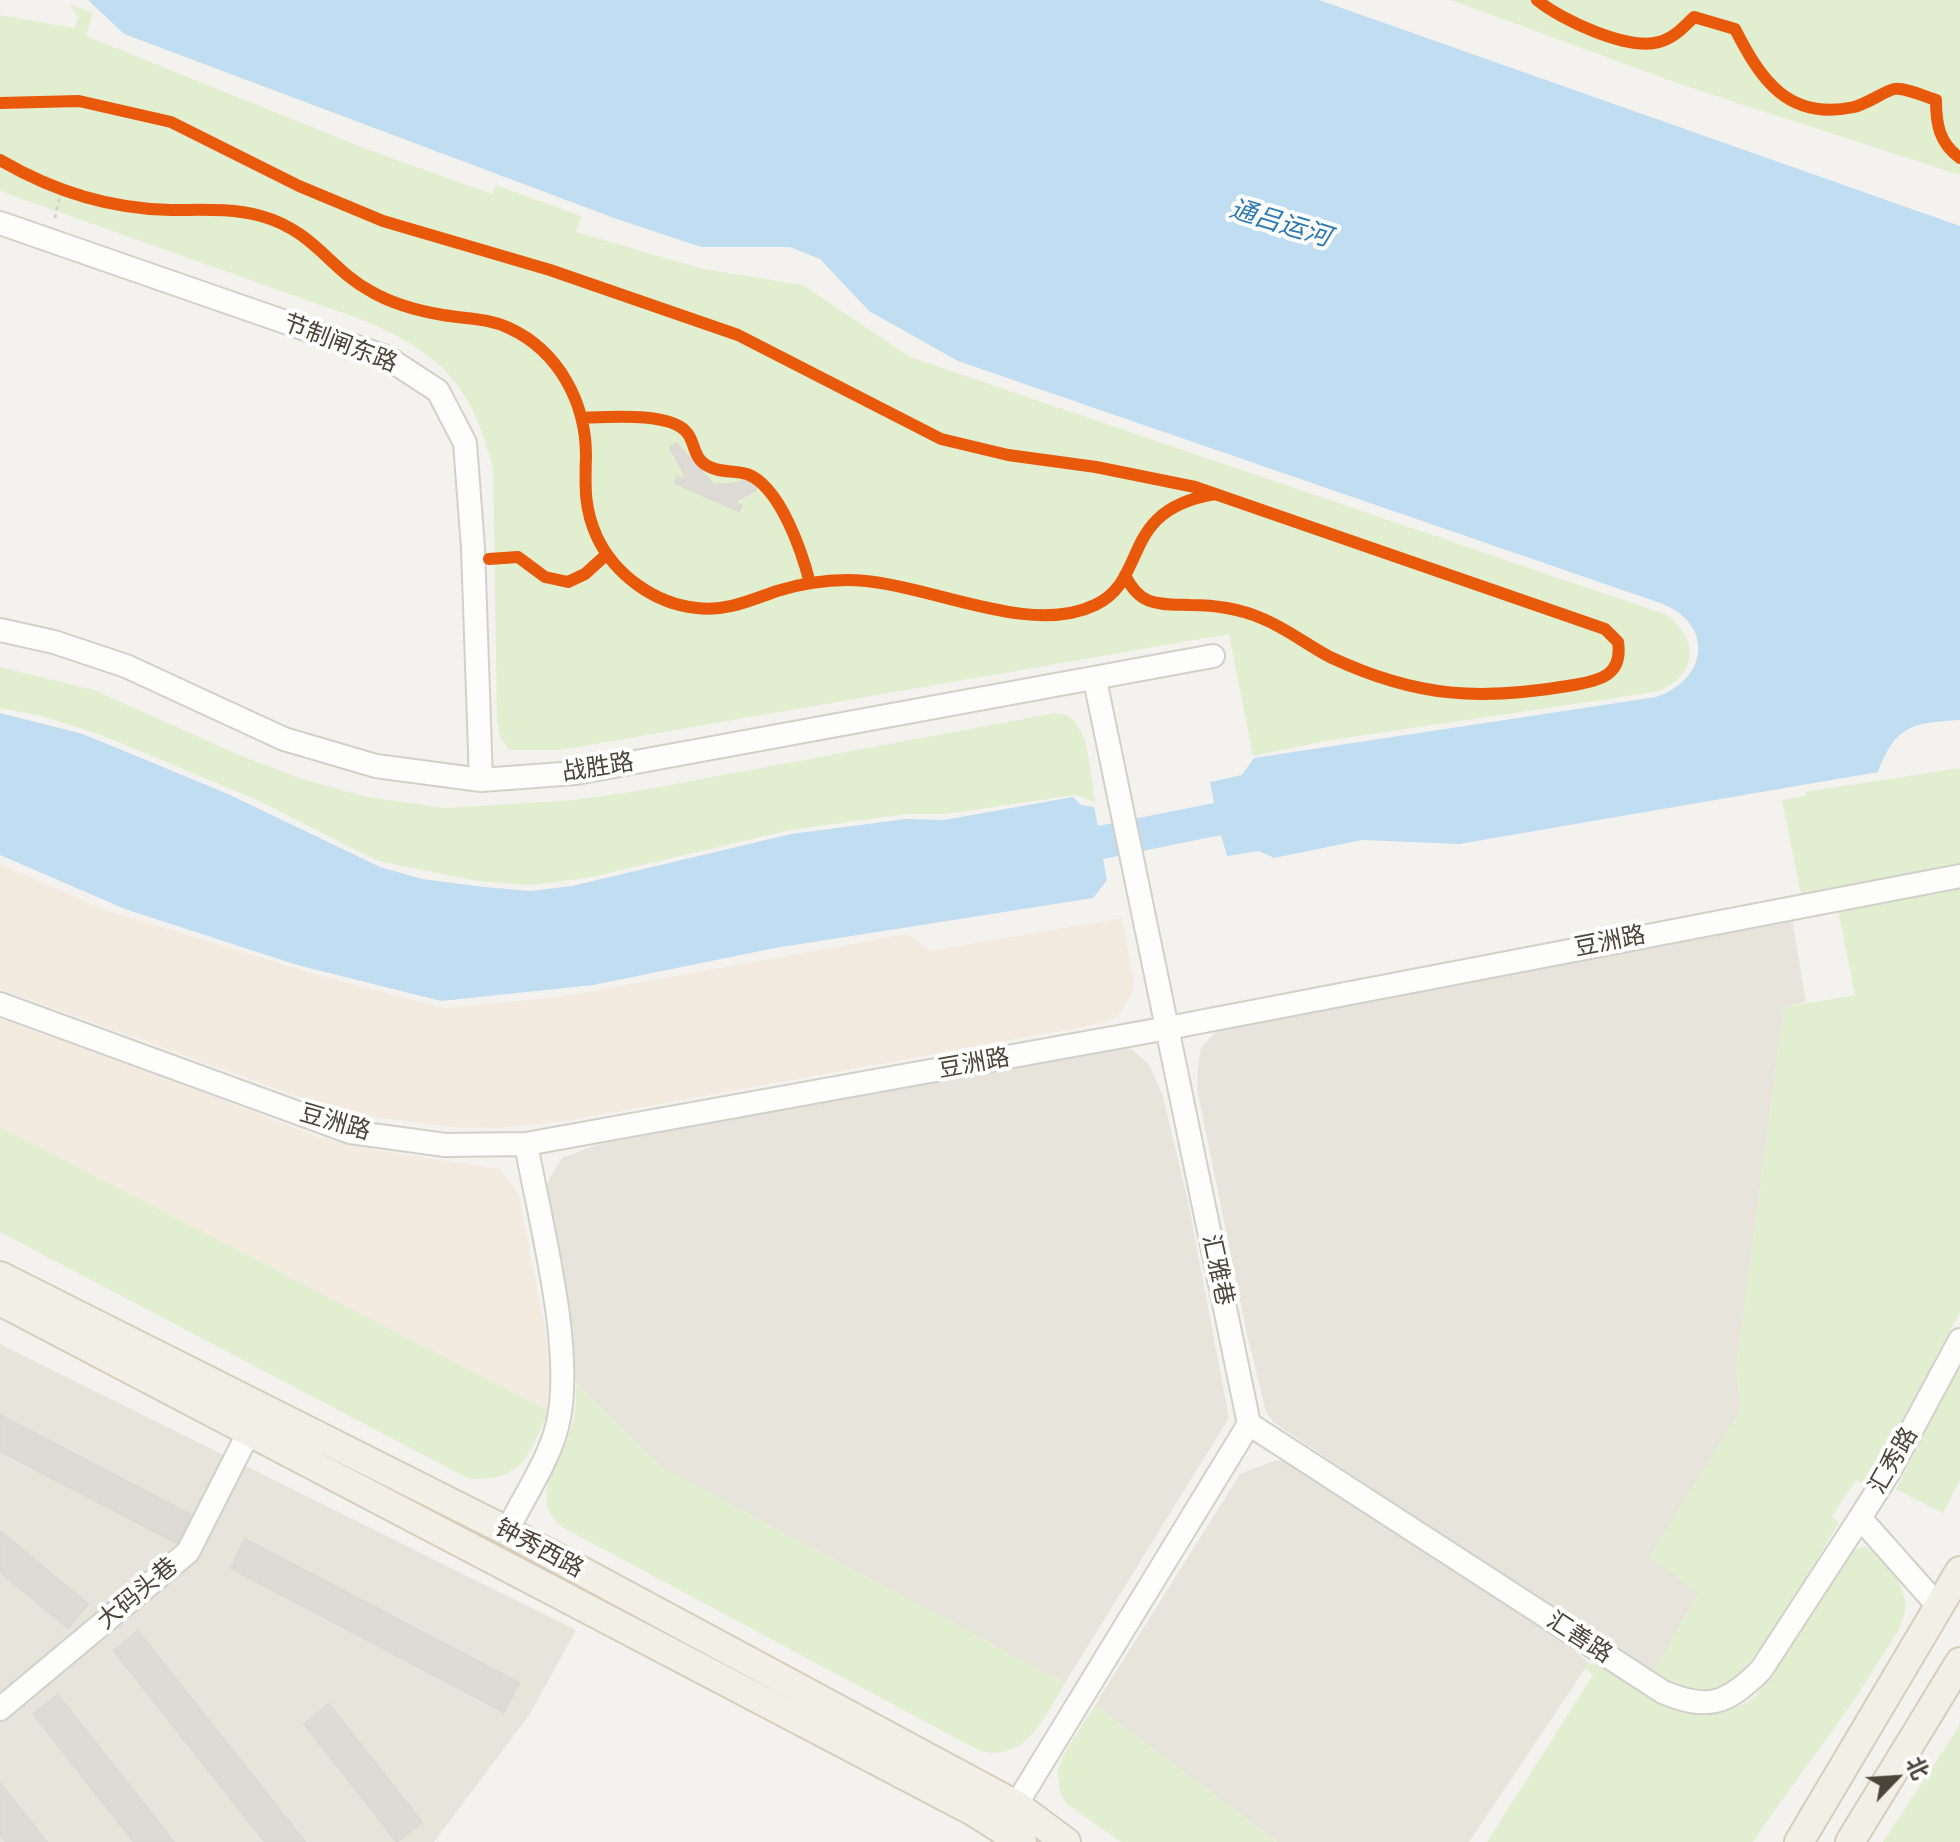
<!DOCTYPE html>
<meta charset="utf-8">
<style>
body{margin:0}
#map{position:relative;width:1960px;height:1842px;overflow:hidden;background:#f4f2ee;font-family:Manrope,"Noto Sans SC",sans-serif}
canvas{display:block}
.north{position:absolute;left:1856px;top:1738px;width:80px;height:80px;-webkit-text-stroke:6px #fff;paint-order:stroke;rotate:65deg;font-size:22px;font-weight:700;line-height:32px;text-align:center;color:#4b4439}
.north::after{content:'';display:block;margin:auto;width:28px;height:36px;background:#4b4439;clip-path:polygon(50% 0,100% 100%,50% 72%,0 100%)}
</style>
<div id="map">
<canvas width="1960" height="1842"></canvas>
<div class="north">北</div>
</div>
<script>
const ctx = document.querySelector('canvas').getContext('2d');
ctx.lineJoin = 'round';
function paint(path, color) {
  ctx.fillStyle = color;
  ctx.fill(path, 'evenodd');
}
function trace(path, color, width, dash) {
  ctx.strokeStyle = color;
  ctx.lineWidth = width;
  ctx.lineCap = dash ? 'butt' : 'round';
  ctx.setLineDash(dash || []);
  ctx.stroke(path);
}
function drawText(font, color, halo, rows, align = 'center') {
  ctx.font = font + ' Manrope,"Noto Sans SC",sans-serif';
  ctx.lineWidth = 8;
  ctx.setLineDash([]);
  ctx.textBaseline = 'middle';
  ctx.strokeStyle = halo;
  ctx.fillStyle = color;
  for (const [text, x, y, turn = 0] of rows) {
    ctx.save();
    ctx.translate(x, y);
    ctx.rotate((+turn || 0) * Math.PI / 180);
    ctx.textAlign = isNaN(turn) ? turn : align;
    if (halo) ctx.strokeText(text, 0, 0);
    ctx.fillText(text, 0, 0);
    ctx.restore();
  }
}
paint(new Path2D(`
 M1792,918L1806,1002L1784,1007L1736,1369L1741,1410L1650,1556L1699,1593L1654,1671L1602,1641L1274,1423L1266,1412L1247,1334L1197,1089L1198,1067L1201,1048L1217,1031L1237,1022Z
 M1118,1047L1131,1049L1148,1063L1162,1093L1188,1201L1229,1418L1065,1683L661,1467L576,1384L545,1201L548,1181L562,1158L596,1145L692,1125Z
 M0,1344L576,1630L530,1714L434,1842H0Z
 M1276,1460L1290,1463L1567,1645L1589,1663L1469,1842H1277L1095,1705L1240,1474Z`), '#e7e4dc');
paint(new Path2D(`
 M0,864L105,910L325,977L445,1008L560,997L908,934L930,951L1122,918L1134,980L1132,994L1117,1017L1099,1024L566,1121L498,1128L453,1127L366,1116L327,1107L0,989Z
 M0,1013L319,1137L377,1150L499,1169L516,1189L520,1202L550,1354L549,1411L0,1136Z`), '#f3ebdf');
paint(new Path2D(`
 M1451,0H1960V175L1685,86Z
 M69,4L93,13L86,36L369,150L492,194L496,185L581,216L576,232L703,269L803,285L910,357L1667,615C1701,641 1697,678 1655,692L1331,740L1253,756L1229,634L589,745L559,750H510L500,738L497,720L493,469C474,388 442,355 368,322L0,191V15L75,28L78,17Z
 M0,667L94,690L239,755L302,779L367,797L445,808L574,800L649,789L1055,713C1091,713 1090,776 1095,802L1075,795L946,814H907L790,830L592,877L530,885L477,881L378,861L257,800L104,736L42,716L0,708Z
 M1960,768V1312L1867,1486L1856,1480L1832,1516L1839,1523C1818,1557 1750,1682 1716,1691C1692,1697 1672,1684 1654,1671L1699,1593L1649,1557L1741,1410L1736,1369L1784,1007L1855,995L1834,891L1801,894L1782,800L1806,796L1805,792Z
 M0,1127L549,1411C528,1455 525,1481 469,1479L0,1232Z
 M1960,1363V1479L1943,1513L1896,1489Z
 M576,1384L661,1467L1065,1683C1044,1718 1027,1762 980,1751L562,1527C527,1499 561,1461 571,1429C576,1414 576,1399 576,1384Z
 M1864,1546C1884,1556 1908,1586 1905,1610C1903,1628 1889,1645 1880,1659C1842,1723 1794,1780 1753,1842H1487L1593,1675L1585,1668L1589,1663C1658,1682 1672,1746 1754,1698L1852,1551Z
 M1095,1705L1253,1824L1276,1842H1121L1068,1805L1061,1795L1057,1772L1065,1752Z
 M1960,1724V1842H1883L1956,1731Z`), '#e1eecf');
paint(new Path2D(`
 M88,0H1319L1960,226V720C1913,723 1896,724 1878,772L1459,844L1362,840L1274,858L1259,851L1227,856L1221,835L1103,859L1107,880L1093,898L775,948L593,985L441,1001L297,965L125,909L0,855V713L83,734L228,794L380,867L422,879L484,887L531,891L572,886L791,834L906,819L944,820L1073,797L1081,805L1094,807L1098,826L1214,803L1210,782L1242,775L1254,758L1656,697C1707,680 1715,626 1663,604L958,361L869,311L820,259L790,247H701L614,218L124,34Z`), '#c0ddf1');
const building = new Path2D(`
 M676,443L713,484L727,485L755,479L756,490L735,501L742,506L739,511L675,483L677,477L687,479L670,447Z
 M0,1415L191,1515L177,1543L0,1451Z
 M0,1531L88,1604L68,1628L0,1572Z
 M245,1539L519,1683L504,1712L231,1568Z
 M138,1631L241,1761L305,1842H265L114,1651Z
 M58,1695L174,1842H134L33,1714Z
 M329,1704L422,1822L397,1842L304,1724Z
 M0,1783L47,1842H6L0,1835Z`);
paint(building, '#dedbd6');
trace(building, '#dcd9d4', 2);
const minor = new Path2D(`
 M0,223L386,357L438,391L465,443L473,548L481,780
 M0,630L54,642L126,666L284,739L376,766L481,780L576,773L1213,656
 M0,1004L350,1132L445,1145L526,1144L1168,1028L1960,876
 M1249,1424L1663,1692C1708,1711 1727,1704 1761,1670L1860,1518
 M507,1531C523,1498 548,1462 557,1427C576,1354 540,1222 526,1144
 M1940,1608L1860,1518L1889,1472L1960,1340
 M0,1709L188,1552L256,1418
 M1016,1805L1249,1424L1095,680`);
const major = new Path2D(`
 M0,1276L507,1531L1016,1805L1066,1842
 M0,1301L971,1810L1022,1842
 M1799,1842L1960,1571
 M1850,1842L1960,1662`);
trace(minor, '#d2d0cb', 26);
trace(major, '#d6cebb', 32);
trace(new Path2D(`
 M55,218L61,190`), '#d3d2cc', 3, [4, 4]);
trace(minor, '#fdfdfc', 22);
trace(major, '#f2efe6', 28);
trace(new Path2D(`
 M1537,0C1561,20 1628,51 1659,42C1674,38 1684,27 1694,17L1735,29C1761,80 1788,121 1854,107C1867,104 1885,91 1894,89C1904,87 1926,97 1936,100C1936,124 1939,143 1960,158
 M0,103L79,101L171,122L299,186L383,221L550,270L738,335L941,439L1008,455L1096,467L1195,487L1605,629L1618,642C1623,675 1601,680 1574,685C1481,701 1417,698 1330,657C1307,645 1286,628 1261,618C1240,609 1213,605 1190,605C1159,604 1140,607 1125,575
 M0,160C53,191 109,209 171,210C202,210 231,208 261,216C315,231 330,270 372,292C393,304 419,311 443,315C466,319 488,318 509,328C559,351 586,403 586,456C585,486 584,509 597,537C615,575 655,604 697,608C725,612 751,600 777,591C807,582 835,578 866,581C934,587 1031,636 1095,605C1150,579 1118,510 1215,494
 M582,418C606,417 673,411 688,434C695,444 694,458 706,465C718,473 733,470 747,474C780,486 802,552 810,583
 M489,559L518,557L545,577L568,582L585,574L607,554`), '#e8590c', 12);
drawText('24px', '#4b4439', '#fff', [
 ["节制闸东路",340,344,21],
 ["战胜路",598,768,-9],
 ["豆洲路",1610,942,-11],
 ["豆洲路",974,1064,-10],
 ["豆洲路",335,1123,16],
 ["汇雅巷",1217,1270,78],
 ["汇秀路",1894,1461,-60],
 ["钟秀西路",539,1549,28],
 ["大码头巷",138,1594,-40],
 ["汇善路",1579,1638,33]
]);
drawText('italic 26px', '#2e7ab2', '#fff', [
 ["通吕运河",1280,224,17]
]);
</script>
